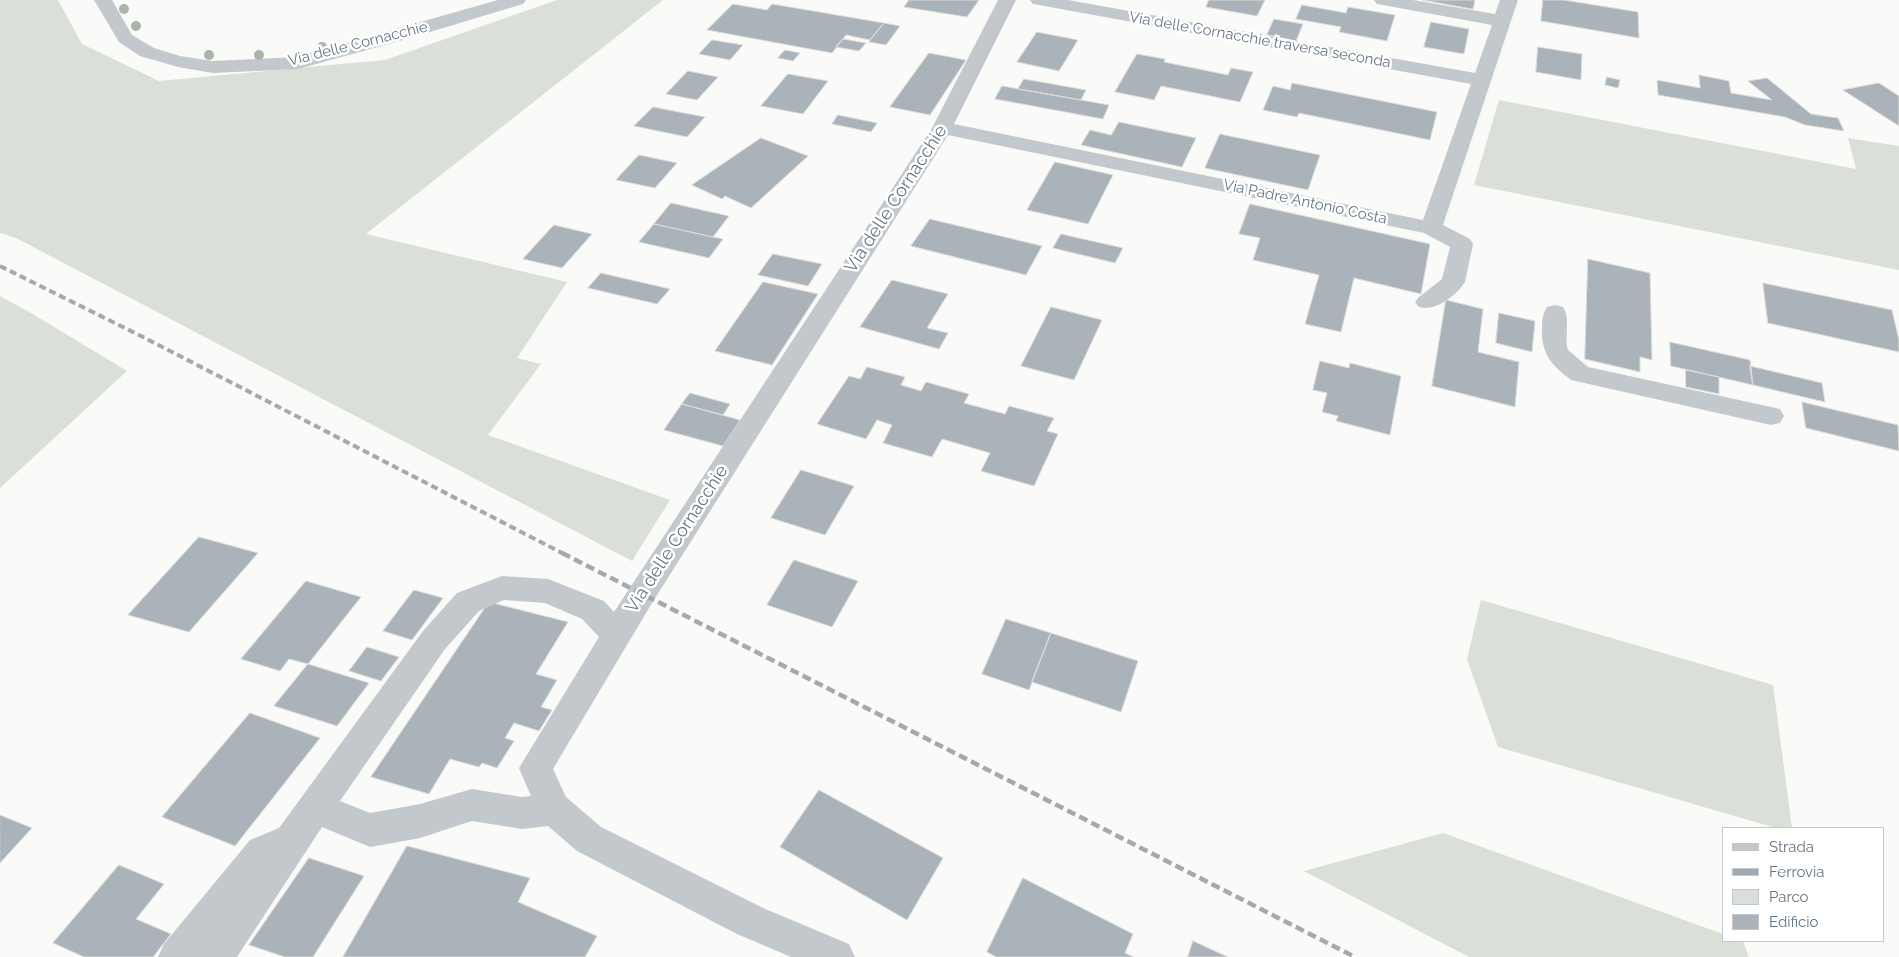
<!DOCTYPE html>
<style>
body{margin:0}
#map{position:relative;width:1899px;height:957px;overflow:hidden;background:#fafaf8;font-family:Raleway,sans-serif}
canvas{display:block}
.legend{position:absolute;left:1722px;top:827px;width:162px;height:115px;box-sizing:border-box;background:#fff;border:1px solid #c1c8cd;margin:0;padding:6px 9px;list-style:none;font-size:15px;color:#657683}
.legend li{display:flex;align-items:center;gap:10px;height:25px}
.legend b{width:25px;border:1px solid #c1c8cd}
</style>
<div id="map">
<canvas width="1899" height="957"></canvas>
<ul class="legend">
<li><b style="height:6px;background:#c3c8cc"></b>Strada</li>
<li><b style="height:6px;background:#a2aab0"></b>Ferrovia</li>
<li><b style="height:14px;background:#dadfd7"></b>Parco</li>
<li><b style="height:14px;background:#aab3b9"></b>Edificio</li>
</ul>
</div>
<script>
const ctx = document.querySelector('canvas').getContext('2d');
ctx.lineJoin = 'round';
function paint(path, color) {
  ctx.fillStyle = color;
  ctx.fill(path, 'evenodd');
}
function trace(path, color, width, dash) {
  ctx.strokeStyle = color;
  ctx.lineWidth = width;
  ctx.lineCap = dash ? 'butt' : 'round';
  ctx.setLineDash(dash || []);
  ctx.stroke(path);
}
function drawText(font, color, halo, rows, align = 'center') {
  ctx.font = font + ' Raleway,sans-serif';
  ctx.lineWidth = 5;
  ctx.setLineDash([]);
  ctx.textBaseline = 'middle';
  ctx.strokeStyle = halo;
  ctx.fillStyle = color;
  for (const [text, x, y, turn = 0] of rows) {
    ctx.save();
    ctx.translate(x, y);
    ctx.rotate((+turn || 0) * Math.PI / 180);
    ctx.textAlign = isNaN(turn) ? turn : align;
    if (halo) ctx.strokeText(text, 0, 0);
    ctx.fillText(text, 0, 0);
    ctx.restore();
  }
}
paint(new Path2D(`
 M0,0H58L82,44L159,81L385,60L557,0H663L366,234L567,282L517,358L541,364L488,435L670,500L632,561L16,238L0,233Z
 M1499,100L1856,169L1848,138L1899,146V270L1474,185Z
 M0,296L31,313L127,371L0,488Z
 M1481,600L1773,685L1792,828H1776L1498,747L1467,659Z
 M1443,833L1723,934V941H1743L1749,957H1469L1304,871Z`), '#dadfd7');
const building = new Path2D(`
 M909,0H979L967,17L904,7Z
 M1209,0H1265L1257,16L1206,7Z
 M1423,0H1475L1473,9Z
 M1543,0H1564L1638,12L1639,38L1541,21Z
 M733,4L767,10L772,4L884,23L870,40L846,35L832,53L707,30Z
 M1302,5L1346,13L1348,7L1395,15L1387,41L1339,32L1341,27L1296,19Z
 M1274,19L1303,24L1296,41L1267,35Z
 M1431,22L1469,29L1464,54L1424,47Z
 M884,23L900,26L886,45L869,42Z
 M1037,32L1078,40L1059,71L1017,62Z
 M843,39L866,43L859,51L836,47Z
 M712,40L743,45L730,60L699,54Z
 M1538,47L1582,54L1581,80L1536,72Z
 M785,50L800,53L793,61L778,58Z
 M929,53L966,60L930,115L890,107Z
 M1137,54L1165,59L1164,62L1228,75L1231,68L1253,72L1240,102L1161,86L1154,100L1115,92Z
 M688,71L718,77L697,100L666,94Z
 M788,74L828,81L803,114L761,106Z
 M1699,75L1729,81L1731,93L1772,100L1748,81L1767,78L1811,114L1838,118L1844,131L1805,125L1785,117L1658,95L1657,80L1700,88Z
 M1607,77L1620,80L1618,88L1605,85Z
 M1024,79L1086,90L1081,100L1018,89Z
 M1292,83L1437,112L1430,140L1299,113L1297,117L1263,110L1273,86L1290,90Z
 M1879,83L1899,96V126L1843,90Z
 M1002,86L1081,100L1109,105L1103,119L995,99Z
 M653,107L705,117L687,137L634,126Z
 M838,115L877,123L871,132L832,124Z
 M1119,122L1196,138L1182,167L1081,145L1090,130L1111,135Z
 M1220,134L1320,155L1308,190L1205,168Z
 M761,138L808,156L751,208L725,196L722,199L692,185Z
 M639,155L677,163L655,188L616,180Z
 M1055,162L1113,175L1088,224L1027,210Z
 M671,203L729,216L713,237L654,224Z
 M1250,204L1430,244L1421,294L1354,278L1341,332L1305,324L1319,275L1253,260L1260,238L1239,234Z
 M930,219L1042,246L1026,275L911,246Z
 M654,224L713,237L723,239L709,258L639,242Z
 M554,225L592,234L562,268L523,259Z
 M1061,234L1123,248L1115,263L1053,248Z
 M773,254L822,264L808,286L758,275Z
 M1588,259L1650,273L1652,360L1640,357V372L1585,359Z
 M601,273L670,289L657,304L588,288Z
 M892,280L948,294L927,328L948,333L939,349L860,327Z
 M763,282L818,294L772,365L715,351Z
 M1763,283L1892,310L1899,340V352L1768,323Z
 M1446,300L1483,309L1478,352L1519,362L1515,407L1432,386Z
 M1051,307L1102,320L1074,380L1021,366Z
 M1499,313L1535,321L1532,352L1496,343Z
 M1670,342L1750,360L1753,385L1671,366Z
 M1320,361L1349,368L1350,363L1401,376L1390,435L1336,421L1338,416L1322,412L1327,393L1313,390Z
 M1750,366L1822,383L1825,402L1753,385Z
 M867,367L905,377L901,385L921,391L926,382L969,394L964,403L1005,414L1009,406L1054,418L1047,431L1058,434L1034,486L981,471L990,453L942,439L932,457L883,443L892,425L877,420L866,439L817,424L849,376L860,379Z
 M1686,370L1719,377V394L1686,387Z
 M690,393L730,404L723,415L682,404Z
 M1802,402L1898,425L1899,451L1806,428Z
 M682,404L740,420L723,446L664,430Z
 M801,470L854,486L825,535L771,518Z
 M199,537L258,553L189,632L128,615Z
 M794,560L858,581L832,627L767,605Z
 M306,581L361,597L308,664L289,659L280,671L241,659Z
 M414,590L443,598L412,640L383,631Z
 M489,602L568,622L536,674L557,680L541,707L552,710L539,731L514,723L505,738L514,741L497,768L482,763L479,767L450,759L429,794L371,777Z
 M1006,619L1051,633L1029,690L982,674Z
 M1051,633L1138,661L1121,712L1032,682Z
 M367,647L399,657L381,681L349,671Z
 M308,664L369,683L337,726L274,706Z
 M250,713L320,738L235,846L162,817Z
 M819,790L943,858L907,920L780,847Z
 M0,815L32,828L0,863Z
 M407,846L530,878L518,902L597,936L585,957H343Z
 M309,858L364,876L313,957H285L249,945Z
 M119,865L164,884L136,919L171,934L153,957H84L53,943Z
 M1023,878L1133,934L1125,953L1134,957H996L987,952Z
 M1193,941L1228,957H1188Z`);
paint(building, '#aab3b9');
trace(building, '#dcdcda', 1);
paint(new Path2D(`
 M94,0H112L132,35L154,48L180,56L213,61L297,57L498,0H526L523,4L410,38L298,69L213,73L178,67L140,56L119,42Z
 M998,0H1016L954,124L1423,220L1471,84L1039,5L1033,4L1030,0H1068L1475,73L1492,25L1383,5L1377,4L1374,0H1413L1495,14L1500,0H1518L1443,225L1470,239L1473,244L1465,282C1456,296 1435,312 1419,307L1415,302L1419,297L1442,279L1450,247L1424,233L948,135L652,603L553,769L566,797L601,827L763,908L849,944L855,957H791L737,934L577,851L548,826L522,829L472,821L420,838L370,847L322,827L237,957H158L164,944L250,840L279,828L423,631L457,593L502,576L548,579L604,601L614,612L932,128ZM504,600L545,603L582,619L599,637L519,768L531,796L522,797L472,789L420,804L370,813L340,801L445,649L479,611Z
 M1555,305L1563,307C1571,319 1564,337 1568,350L1588,367L1771,407L1780,409L1784,416L1780,423L1771,425L1571,380C1552,366 1540,352 1542,327C1542,319 1543,314 1547,307Z`), '#c3c8cc');
trace(new Path2D(`
 M0,266L141,336L564,554`), '#a2aab0', 4, [7, 4]);
trace(new Path2D(`
 M562,553L1355,957`), '#a2aab0', 4.5, [9, 4.5]);
ctx.fillStyle = '#aab4a7';
for (const [x, y] of [
 [124,9],
 [136,26],
 [322,47],
 [209,55],
 [259,55]
]) {
  ctx.beginPath();
  ctx.arc(x, y, 5, 0, 2 * Math.PI);
  ctx.fill();
}
drawText('15px', '#657683', '#fff', [
 ["Via delle Cornacchie traversa seconda",1260,40,10],
 ["Via delle Cornacchie",358,44,-14],
 ["Via Padre Antonio Costa",1305,202,12]
]);
drawText('18px', '#657683', '#fff', [
 ["Via delle Cornacchie",896,199,-57],
 ["Via delle Cornacchie",677,539,-57]
]);
</script>
